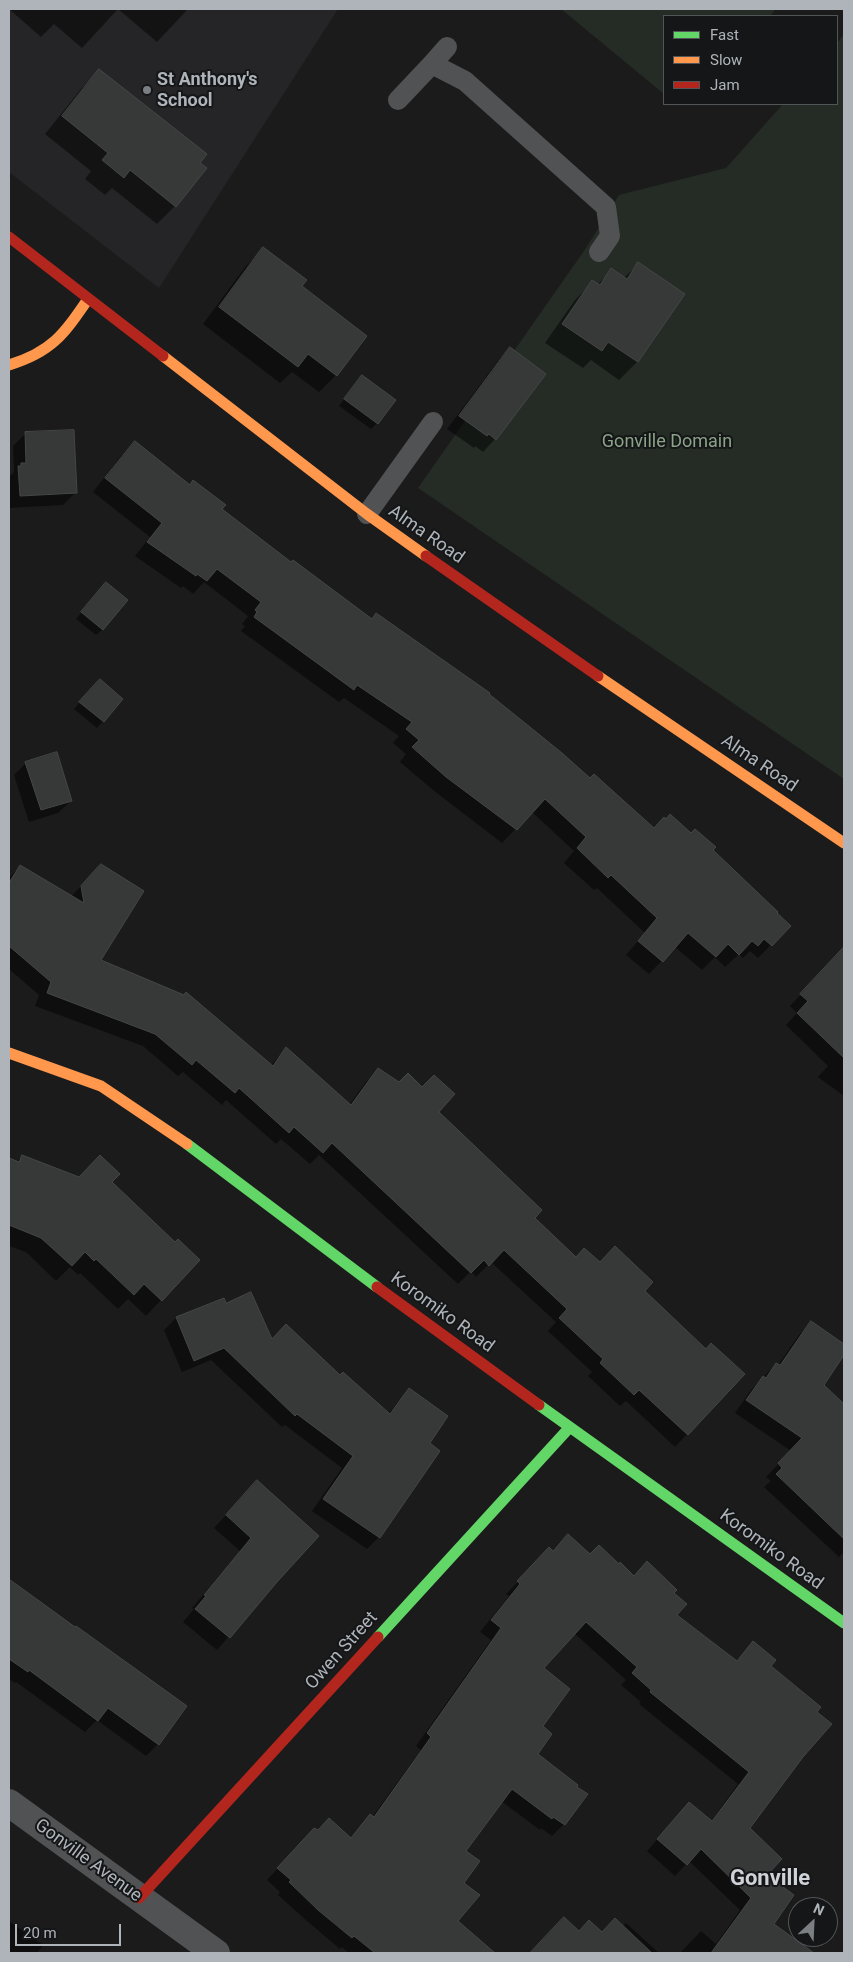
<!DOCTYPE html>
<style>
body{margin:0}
#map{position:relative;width:853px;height:1962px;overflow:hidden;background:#1b1b1b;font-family:Roboto,sans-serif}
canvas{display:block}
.frame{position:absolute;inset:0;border:10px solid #aeb4ba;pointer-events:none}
.legend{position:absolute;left:663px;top:15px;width:175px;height:90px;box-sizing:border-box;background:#151617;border:1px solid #525558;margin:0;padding:6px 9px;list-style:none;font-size:15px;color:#aeb4ba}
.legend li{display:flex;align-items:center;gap:10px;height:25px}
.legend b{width:25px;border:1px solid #525558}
.north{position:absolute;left:788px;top:1897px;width:50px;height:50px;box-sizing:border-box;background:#151617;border:1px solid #525558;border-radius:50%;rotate:25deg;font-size:14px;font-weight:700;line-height:20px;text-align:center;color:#aeb4ba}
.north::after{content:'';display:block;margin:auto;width:18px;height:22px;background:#7b7e82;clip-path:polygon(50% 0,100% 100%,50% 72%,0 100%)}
.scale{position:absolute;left:15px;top:1924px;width:106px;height:22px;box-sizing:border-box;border:2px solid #aeb4ba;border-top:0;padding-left:6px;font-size:15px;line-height:18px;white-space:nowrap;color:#aeb4ba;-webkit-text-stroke:4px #151617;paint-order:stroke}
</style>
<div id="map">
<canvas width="853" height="1962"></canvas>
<div class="frame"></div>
<ul class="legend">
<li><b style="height:6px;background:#63d668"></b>Fast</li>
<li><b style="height:6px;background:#ff974d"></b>Slow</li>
<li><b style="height:6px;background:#b3261e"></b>Jam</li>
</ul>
<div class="north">N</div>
<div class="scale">20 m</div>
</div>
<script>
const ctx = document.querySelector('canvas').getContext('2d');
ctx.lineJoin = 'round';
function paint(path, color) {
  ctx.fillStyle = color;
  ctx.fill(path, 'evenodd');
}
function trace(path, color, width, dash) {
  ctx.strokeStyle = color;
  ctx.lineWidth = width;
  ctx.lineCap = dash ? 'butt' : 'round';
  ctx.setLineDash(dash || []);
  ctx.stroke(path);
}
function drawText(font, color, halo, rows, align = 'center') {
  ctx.font = font + ' Roboto,sans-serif';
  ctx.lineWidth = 4;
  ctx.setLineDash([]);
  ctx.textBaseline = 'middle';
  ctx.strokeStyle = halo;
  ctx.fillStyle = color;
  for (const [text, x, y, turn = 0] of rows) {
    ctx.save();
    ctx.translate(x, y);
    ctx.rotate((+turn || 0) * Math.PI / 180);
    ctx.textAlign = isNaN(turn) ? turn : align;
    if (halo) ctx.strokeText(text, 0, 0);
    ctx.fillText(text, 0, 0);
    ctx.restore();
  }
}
paint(new Path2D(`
 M9,9H338L159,288L9,172Z`), '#252527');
paint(new Path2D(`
 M561,9H776L770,16H664V94Z
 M844,34V779L418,488L586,248L619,195L726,168L783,104H837V43Z`), '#252b25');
paint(new Path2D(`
 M9,9H188L157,42L118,9L82,48L54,24L41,37Z
 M99,71L198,164L175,206L157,224L112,188L105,195L85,179L91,171L45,134L81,89Z
 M264,249L300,286L365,336L336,375L319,392L292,372L280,383L203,324L246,266Z
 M638,264L683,294L637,362L619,380L591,360L583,368L545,343L575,300L593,282L597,285L612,270L624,278Z
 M510,348L495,439L483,452L475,446L474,448L447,429L498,361Z
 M362,376L377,423L371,429L339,406Z
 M25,434L76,492L63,505L9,508V477L14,472L13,446Z
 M135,443L291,563L371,620L376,614L487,694L590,780L653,829L711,850L789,926L758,958L750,951L743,958L739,954L725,967L715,957L702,970L675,947L649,974L626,955L645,933L597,888L594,890L564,863L574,851L532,812L502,843L433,790L400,762L406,754L393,743L399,736L344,698L339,702L241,631L245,626L242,624L248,616L204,582L193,594L183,586L181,588L135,556L150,537L93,492L121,456Z
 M106,583L103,629L96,635L76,619Z
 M94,687L121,699L97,728L74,709Z
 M26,763L71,801L58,813L29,822L14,775Z
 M20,866L71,897L88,878L99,961L271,1065L286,1049L349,1105L366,1082L379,1070L437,1112L533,1218L576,1258L600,1263L643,1291L706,1350L743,1374L675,1447L626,1401L620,1406L588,1376L592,1372L548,1331L556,1322L491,1262L476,1277L471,1271L458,1284L319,1155L310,1164L281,1139L276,1144L226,1100L222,1105L183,1072L178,1076L143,1046L35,1006L39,995L9,969V878Z
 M840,963L844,967V1096L818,1077L828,1066L786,1025L797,1013L790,1006L821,973Z
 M22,1156L79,1178L110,1182L175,1244L198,1260L146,1316L128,1299L118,1309L80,1273L78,1275L70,1267L56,1281L26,1252L9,1246V1160L16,1162Z
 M223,1299L225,1304L271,1341L340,1377L388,1414L409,1390L428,1443L439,1451L379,1537L367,1549L312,1511L342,1468L285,1425L282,1427L211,1360L182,1372L164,1330L176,1318Z
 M811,1323L844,1345V1353L822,1385L844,1406V1552L839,1557L764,1487L771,1481L766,1477L791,1451L735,1413L751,1390L776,1364L778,1365L799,1335Z
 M245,1495L277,1581L217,1650L183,1622L194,1609L192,1608L240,1551L214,1528Z
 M552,1552L590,1556L672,1593L675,1615L736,1661L753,1643L769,1667L815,1712L802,1757L748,1828L765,1875L772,1924L812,1953H680L701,1931L716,1944L740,1910L689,1861L675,1876L647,1851L689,1803L711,1821L738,1784L639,1704L641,1702L621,1685L626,1680L574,1633L542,1668L541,1726L536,1754L586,1795L564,1824L552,1836L541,1828L540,1830L501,1801L464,1851L463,1883L457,1921L492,1953H349L342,1947L340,1949L307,1921L278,1895L280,1892L267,1880L303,1841L350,1839L370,1815L372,1817L421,1750L416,1746L491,1640L480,1632L509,1596L506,1594L538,1561Z
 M9,1578L74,1629L158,1744L146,1756L97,1720L85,1732L16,1682L15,1683L9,1679Z
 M9,1921L43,1945L37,1953H9Z
 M626,1923L659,1953H531L552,1930L601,1933L622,1927Z`), '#0007');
const building = new Path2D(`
 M99,69L207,154L200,163L207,168L176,207L130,170L124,178L102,160L108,153L62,116Z
 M263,247L307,280L302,286L367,336L337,376L308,354L298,367L219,307Z
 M638,262L685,294L638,362L608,342L602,351L562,324L592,280L600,285L611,268L627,279Z
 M510,347L546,374L496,440L489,434L487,436L459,416Z
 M362,375L396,400L378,424L344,399Z
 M74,430L77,493L20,496L18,466H21V463H26L25,432Z
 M135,441L190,485L193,480L226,505L222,509L291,562L293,560L372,619L376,613L490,693L489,694L562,753L590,778L594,774L654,828L664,817L666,819L670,814L691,833L695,829L716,847L713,850L778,912L777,913L791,926L772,946L764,939L758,946L752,941L739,955L728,944L716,957L688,933L663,962L638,941L657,918L611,875L608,878L577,848L586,837L545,799L517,830L446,777L412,747L419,740L406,729L412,722L357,685L354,690L254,617L257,612L255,610L261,602L217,569L207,581L197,574L196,576L147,542L162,523L105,478Z
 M106,582L128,600L103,630L81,612Z
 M100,679L123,699L104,722L79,702Z
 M57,752L72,801L41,810L25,762Z
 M101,864L144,891L101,960L184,995L186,992L273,1066L286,1047L351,1105L378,1068L399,1082L408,1073L422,1087L434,1075L455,1094L439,1112L542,1210L535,1218L576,1257L584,1248L600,1262L615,1246L653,1282L645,1291L706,1349L711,1343L745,1374L688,1435L639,1390L634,1395L600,1363L603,1359L559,1318L567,1309L504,1250L489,1266L484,1260L471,1273L332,1143L323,1153L294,1127L289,1133L239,1088L235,1093L196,1060L192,1065L155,1034L47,993L51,982L9,946V883L20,865L84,903L81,886Z
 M844,947V1058L797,1013L808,1001L800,994Z
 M22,1155L79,1177L100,1155L120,1174L112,1182L175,1242L178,1239L200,1260L162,1301L144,1284L134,1295L96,1259L94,1261L85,1252L72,1266L41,1238L9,1225V1158L19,1162Z
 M251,1292L272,1339L286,1324L340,1375L343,1372L390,1414L409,1388L448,1416L430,1443L440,1451L380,1538L323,1499L353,1456L297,1414L295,1416L224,1348L194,1361L176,1317L224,1298L226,1303Z
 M811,1321L844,1344V1355L824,1385L844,1404V1539L776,1474L782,1468L778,1463L802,1438L746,1400L763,1376L766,1378L776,1363L780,1365Z
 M257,1480L319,1536L277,1582L230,1638L195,1609L206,1596L204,1595L251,1538L226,1515Z
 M568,1534L590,1554L599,1545L619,1564L620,1562L634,1576L647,1561L677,1590L674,1593L687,1604L677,1615L737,1661L753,1641L776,1660L771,1666L821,1707L817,1712L832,1724L803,1757L750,1828L782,1859L767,1875L794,1895L774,1924L814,1953H711L751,1898L701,1849L687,1865L657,1839L689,1802L712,1821L749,1772L650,1692L651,1690L632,1673L637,1667L586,1622L544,1668L570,1689L543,1726L552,1734L538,1754L578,1785L577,1787L588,1794L565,1825L553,1817L552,1819L512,1789L466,1851L480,1861L464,1883L480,1895L458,1921L495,1953H375L354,1936L352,1938L318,1910L289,1882L291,1880L277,1868L314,1828L318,1830L329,1818L351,1838L370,1814L374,1817L431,1737L427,1733L501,1628L491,1620L520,1584L517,1581L549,1547L553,1551Z
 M9,1579L75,1627L76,1626L187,1706L159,1745L108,1708L98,1721L29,1670L28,1672L9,1659Z
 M564,1917L579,1931L589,1920L602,1932L615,1918L652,1953H530Z`);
paint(building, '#373838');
trace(building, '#444647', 1);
trace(new Path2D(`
 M432,64L447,47
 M398,100L432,64L465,81L606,207L610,236L599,252
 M367,514L433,422`), '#505254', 20);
trace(new Path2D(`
 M9,1803L216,1953`), '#505254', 28);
trace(new Path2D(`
 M187,1144L377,1287
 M539,1405L844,1623
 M378,1637L570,1427`), '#63d668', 11);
trace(new Path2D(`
 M163,356L367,514L426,556
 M9,365C52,352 64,334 88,299
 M598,676L844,843
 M9,1053L101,1086L187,1144`), '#ff974d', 11);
trace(new Path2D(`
 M9,237L163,356
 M426,556L598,676
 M377,1287L539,1405
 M139,1898L378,1637`), '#b3261e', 11);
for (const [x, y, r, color] of [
 [147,90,5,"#7b7e82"]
]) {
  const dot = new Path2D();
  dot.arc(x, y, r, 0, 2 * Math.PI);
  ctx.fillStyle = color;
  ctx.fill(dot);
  trace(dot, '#151617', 2);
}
drawText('bold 18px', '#aeb4ba', '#151617', [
 ["St Anthony's",157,80],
 ["School",157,101]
], 'left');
drawText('18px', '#8ba388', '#151617', [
 ["Gonville Domain",667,442]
]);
drawText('18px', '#aeb4ba', '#151617', [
 ["Alma Road",426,535,35],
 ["Alma Road",759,764,34],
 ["Koromiko Road",442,1313,36],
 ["Koromiko Road",771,1550,36],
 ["Owen Street",342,1651,-48],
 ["Gonville Avenue",88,1861,36]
]);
drawText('bold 22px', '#cfd2d7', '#151617', [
 ["Gonville",770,1879]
]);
</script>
